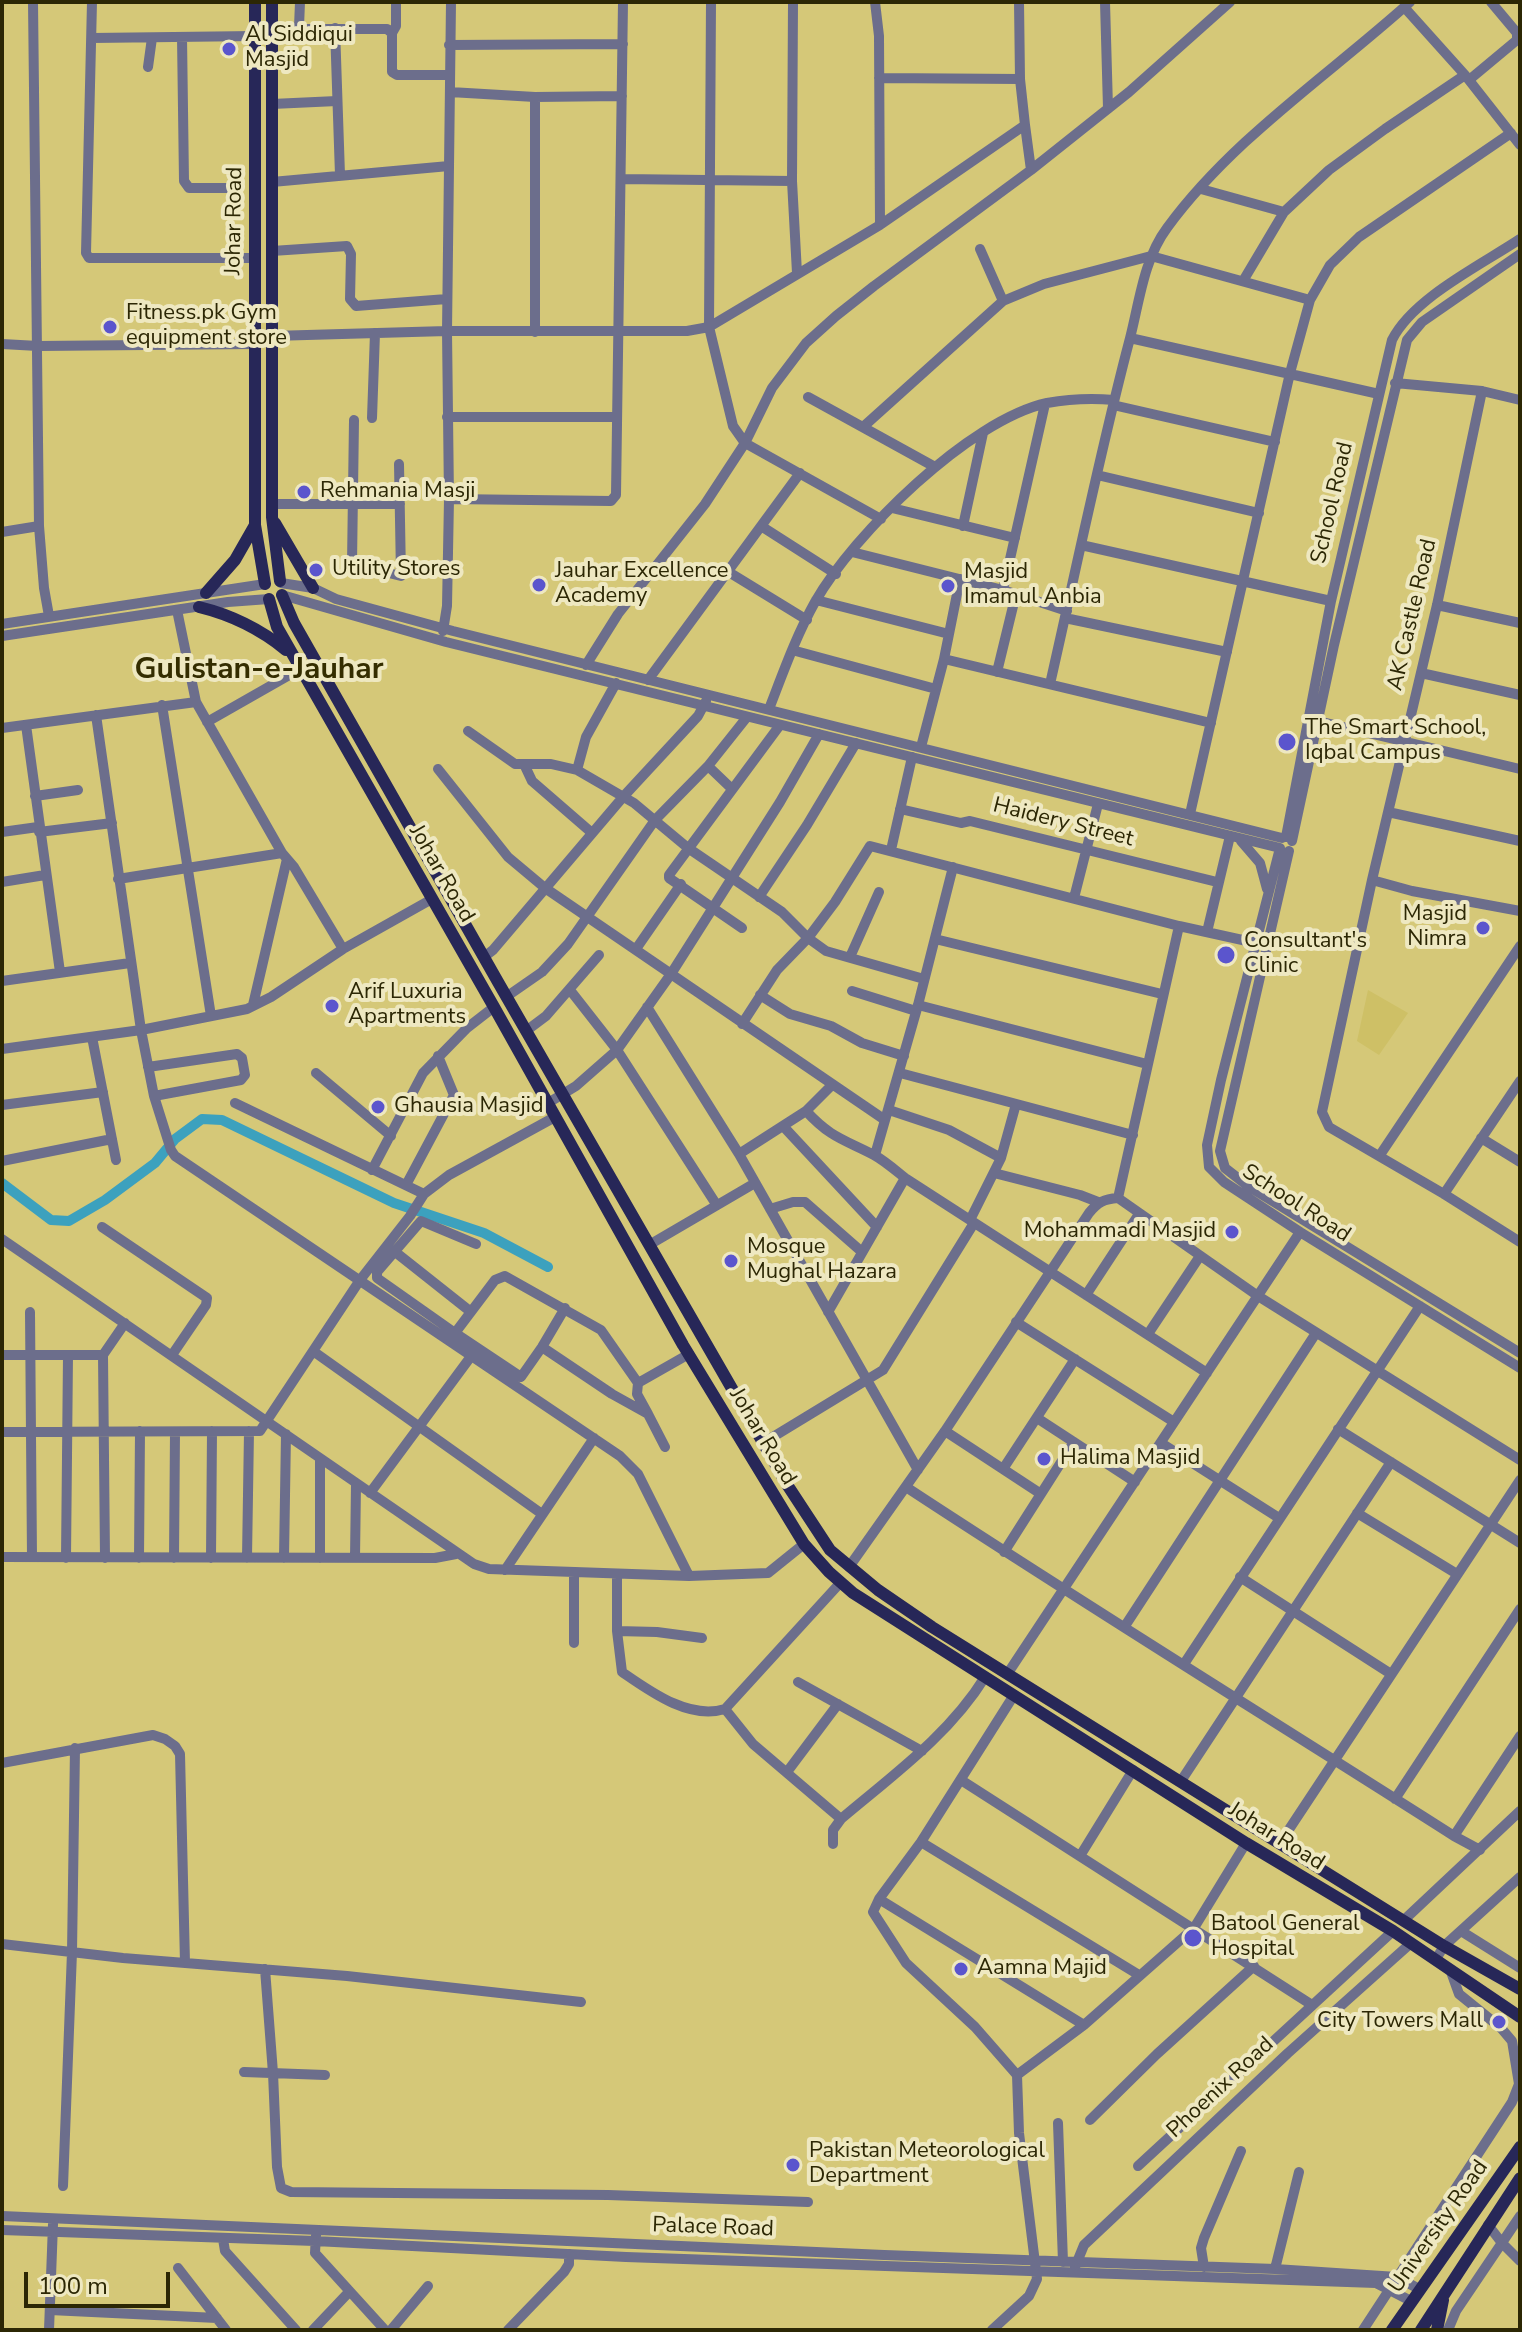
<!DOCTYPE html>
<style>
body{margin:0}
#map{position:relative;width:1522px;height:2332px;overflow:hidden;background:#d5c878;font-family:"Nunito Sans",sans-serif}
canvas{display:block}
.frame{position:absolute;inset:0;border:4px solid #2c2704;pointer-events:none}
.scale{position:absolute;left:24px;top:2272px;width:146px;height:36px;box-sizing:border-box;border:4px solid #2c2704;border-top:0;padding-left:10px;font-size:24px;line-height:28px;white-space:nowrap;color:#2c2704;-webkit-text-stroke:6px #eee8c1;paint-order:stroke}
</style>
<div id="map">
<canvas width="1522" height="2332"></canvas>
<div class="frame"></div>
<div class="scale">100 m</div>
</div>
<script>
const ctx = document.querySelector('canvas').getContext('2d');
ctx.lineJoin = 'round';
function paint(path, color) {
  ctx.fillStyle = color;
  ctx.fill(path, 'evenodd');
}
function trace(path, color, width, dash) {
  ctx.strokeStyle = color;
  ctx.lineWidth = width;
  ctx.lineCap = dash ? 'butt' : 'round';
  ctx.setLineDash(dash || []);
  ctx.stroke(path);
}
function drawText(font, color, halo, rows, align = 'center') {
  ctx.font = font + ' "Nunito Sans",sans-serif';
  ctx.lineWidth = 8;
  ctx.setLineDash([]);
  ctx.textBaseline = 'middle';
  ctx.strokeStyle = halo;
  ctx.fillStyle = color;
  for (const [text, x, y, turn = 0] of rows) {
    ctx.save();
    ctx.translate(x, y);
    ctx.rotate((+turn || 0) * Math.PI / 180);
    ctx.textAlign = isNaN(turn) ? turn : align;
    if (halo) ctx.strokeText(text, 0, 0);
    ctx.fillText(text, 0, 0);
    ctx.restore();
  }
}
paint(new Path2D(`
 M1368,990L1408,1013L1379,1055L1357,1041Z`), '#cec066');
trace(new Path2D(`
 M2,1183L51,1220L69,1221L105,1200L155,1163L175,1139L202,1119L222,1120L394,1203L484,1233L548,1267`), '#3ca1be', 10);
trace(new Path2D(`
 M33,2L39,526L44,588L49,616
 M92,2L86,253L89,258H255
 M711,2L709,327L733,426L745,443L881,519
 M793,2L792,181L797,273
 M875,2L879,36L880,225
 M1105,2L1108,108
 M1404,7L1465,75L1520,145
 M299,27L300,2
 M335,28L340,175
 M272,29H387L392,33V72L397,75H450
 M392,33L396,26V2
 M182,37L184,181L189,188H238
 M92,38L255,36
 M449,45L623,44
 M148,67L152,38
 M879,78L1020,79
 M1469,80L1517,40V33L1491,2
 M450,92L535,97L622,96
 M272,104L337,101
 M1031,170L1129,92L1230,2
 M621,179L792,181
 M272,182L449,166
 M1201,189L1284,212
 M980,249L1003,301
 M272,251L347,246L351,254L350,299L356,306L447,299
 M1243,281L1284,212L1329,170L1385,129L1465,75
 M535,332V97
 M272,336L447,331H687L709,327L880,225L1025,125L1020,79L1019,2
 M1130,338L1379,394
 M2,344L38,346L254,344
 M1395,383L1482,391L1520,400
 M1482,391L1437,605L1372,880L1322,1112L1329,1127L1444,1194L1520,1242
 M808,397L935,467
 M1113,405L1275,442
 M447,417H617
 M372,418L375,333
 M354,420L352,564L401,576L399,464
 M863,427L1003,301L1044,284L1151,256L1310,300
 M1097,475L1259,513
 M449,499L611,501L616,495L623,2
 M272,504H400
 M892,508L1015,538
 M761,526L836,574
 M963,526L983,433
 M2,532L39,526
 M1081,545L1331,601
 M852,552L1003,590L1067,611
 M727,571L807,620
 M281,583L313,588L336,599L453,631L1282,838
 M1003,590L1045,404
 M282,595L446,642L1280,848L1221,1080L1207,1145L1209,1167L1224,1182L1300,1232L1520,1368
 M816,600L949,634
 M1437,605L1520,623
 M177,610L196,702L282,853L294,867L343,949
 M1065,618L1227,652
 M2,624L265,584
 M443,631L447,606L449,499L447,331L451,2
 M2,636L228,602L269,599
 M792,650L936,689
 M944,659L1211,723
 M586,665L618,614L705,504L745,443L772,388L806,343L836,316L874,286L1031,170L1025,125
 M997,672L1016,594
 M1421,673L1520,695
 M648,680L800,473
 M1050,684C1076,570 1099,456 1129,342C1139,305 1143,260 1167,228C1232,139 1329,75 1410,2
 M162,705L211,1016
 M769,709C783,673 796,636 815,602C854,534 969,420 1047,403C1069,399 1092,398 1114,400
 M96,715L141,1030L154,1096L171,1150L175,1156L620,1456L638,1474L689,1576
 M1318,721L1520,769
 M207,722L300,669
 M26,725L60,972
 M2,728L196,702
 M468,731L515,764H551L577,770L634,803L688,848L782,912L808,938L826,951L924,979
 M921,747L944,659L960,579
 M524,764L532,781L592,833
 M708,766L732,789
 M438,769L508,857L545,888L885,1120
 M577,770L586,737L616,683
 M35,796L78,790
 M900,809L961,823L970,821L1217,882
 M1388,812L1520,841
 M1190,814L1290,373L1310,300L1330,265L1359,237L1511,133
 M2,832L38,827
 M39,832L112,823
 M1286,837L1331,601L1392,340C1413,298 1481,265 1520,239
 M1241,841L1260,863L1267,889
 M1292,841L1334,645L1407,340L1422,322L1520,254
 M891,850L912,757
 M1289,851L1220,1151L1225,1168L1248,1186L1520,1353
 M118,879L282,853
 M1372,880L1412,891L1520,911
 M2,882L45,875
 M759,897L807,825L856,743
 M1074,898L1098,804
 M742,928L669,878V875L780,725
 M1207,932L1230,836
 M935,939L1162,994
 M636,949L681,884
 M484,957L493,950L623,797L698,716L706,701
 M850,957L879,892
 M2,981L130,963
 M570,990L617,1050L716,1204
 M852,991L916,1011
 M760,995L790,1014L831,1026L862,1043L904,1056
 M506,997L542,972L568,944L655,820L708,766L747,717
 M253,1005L287,859
 M918,1005L1147,1064
 M647,1007L739,1154L918,1470
 M742,1024L777,970L808,938L835,902L870,846L1179,926L1256,943
 M526,1031L546,1016L599,955
 M92,1037L116,1160
 M2,1049L141,1030L247,1009L271,997L343,949L432,899
 M148,1067L237,1054L242,1058L245,1075L241,1080L154,1096
 M316,1073L391,1136
 M900,1073L1133,1135
 M235,1103L424,1194
 M548,1103L576,1086L617,1050L671,974L780,802L819,734
 M2,1105L103,1092
 M889,1110L949,1130L1001,1158
 M806,1111C831,1138 843,1139 874,1155C885,1161 895,1170 905,1178L1207,1373
 M783,1126L877,1227
 M1481,1138L1520,1162
 M739,1154L806,1111L832,1085
 M875,1155L918,1005L953,867
 M1380,1155L1520,946
 M2,1161L112,1139
 M372,1170L423,1073L467,1028L494,1007
 M994,1173L1080,1195L1098,1202
 M406,1185L454,1095L438,1056
 M1444,1194L1520,1081
 M1118,1198L1179,926
 M770,1209L793,1202H805L862,1252
 M970,1220L1001,1158L1016,1104
 M102,1227L207,1298L206,1305L172,1355
 M2,1239L474,1564L489,1569L689,1576L768,1573L804,1544
 M649,1245L755,1183
 M394,1251L471,1312
 M1086,1295L1139,1214
 M565,1308L542,1347L521,1377L455,1333L495,1280L505,1276L601,1330L638,1383L637,1394L648,1414
 M30,1312L32,1557
 M828,1312L905,1178
 M1016,1322L1174,1422
 M455,1333L377,1278V1272L421,1221L476,1244
 M1148,1334L1200,1256
 M542,1347L612,1394L648,1414L665,1447
 M313,1351L542,1514
 M2,1355H103
 M638,1383L689,1354
 M1037,1418L1135,1482
 M1338,1429L1520,1543
 M945,1431L1041,1494
 M2,1432L260,1431L360,1280L410,1216L424,1194L449,1175L555,1117
 M763,1443L883,1370L974,1223
 M1161,1443L1279,1518
 M1003,1469L1075,1359
 M906,1487C1087,1606 1272,1720 1454,1836L1480,1850
 M370,1493L472,1355
 M1357,1513L1457,1574
 M1004,1552L1074,1442
 M2,1557L435,1558L456,1554
 M66,1558L68,1355
 M105,1558L103,1355L125,1323
 M139,1558L140,1431
 M174,1558L175,1432
 M211,1558L212,1431
 M247,1558L249,1431
 M284,1558L286,1434
 M320,1558V1459
 M355,1558L356,1484
 M849,1567L945,1431L1089,1213C1098,1202 1104,1199 1118,1198L1258,1296L1520,1460
 M505,1570L594,1438
 M574,1573V1643
 M617,1575V1631L622,1672C651,1692 689,1720 725,1709L841,1582
 M1240,1577L1391,1674
 M1125,1626L1316,1333
 M617,1631L657,1632L702,1638
 M1184,1664L1420,1306
 M1008,1673L1300,1232
 M798,1682L922,1751
 M725,1709L753,1744L841,1819
 M2,1763L153,1735L165,1739L175,1746L180,1754L185,1963
 M787,1772L838,1704
 M961,1780L1312,2005
 M1181,1781L1391,1462
 M1395,1799L1520,1609
 M1454,1836L1520,1736
 M921,1842L1139,1975
 M1280,1843L1520,1480
 M833,1844V1830L841,1819C893,1775 949,1735 985,1677
 M1080,1856L1133,1770
 M879,1899L1084,2025
 M1404,1920L1520,1811
 M1461,1931L1520,1968
 M2,1944L123,1958L347,1976L581,2002
 M1436,1959L1444,1946L1520,1877
 M265,1969L273,2073L277,2167L281,2188L291,2192L608,2195L808,2202
 M244,2072L325,2075
 M1017,2075L1084,2025L1194,1928L1246,1843
 M1090,2120L1157,2054L1254,1966
 M1058,2123L1063,2262
 M1138,2166L1393,1931
 M63,2186L72,1952L75,1748
 M2,2216L884,2255L1275,2269L1397,2277L1419,2289
 M1488,2225L1502,2243L1520,2261
 M2,2230L315,2241L626,2257L1376,2283L1411,2301
 M316,2235L315,2253L385,2330
 M223,2239L225,2251L296,2330
 M1075,2267L1084,2245L1288,2053L1411,1943
 M1204,2267L1201,2248L1204,2238L1241,2151
 M178,2268L226,2330
 M1275,2269L1299,2172
 M50,2310L217,2318
 M49,2330L53,2224
 M313,2330L349,2292
 M391,2330L428,2286
 M508,2330L564,2272L569,2264V2254
 M992,2330L1029,2296L1037,2279L1019,2133L1017,2075L975,2027L906,1963L873,1912L879,1899L921,1842L1014,1695
 M1363,2330L1512,2102L1519,2084L1512,2041L1501,2028L1459,1994L1450,1969
 M1448,2330L1456,2311L1520,2216`), '#6c6e8c', 10);
trace(new Path2D(`
 M255,2V525L265,584
 M272,2V517L280,581
 M275,523L313,588
 M206,593L235,560L255,525
 M282,595L294,623L498,982L788,1486L830,1550L878,1590L932,1627L1444,1946L1520,1989
 M269,599L277,627L494,1007L683,1345L804,1544L829,1572L853,1593L1246,1843L1393,1931L1520,2017
 M199,607C232,615 259,628 286,650
 M1392,2330L1520,2147
 M1421,2330L1520,2178
 M1437,2330L1443,2300`), '#272758', 12);
for (const [x, y, r, color] of [
 [229,49,8,"#5b55cd"],
 [110,327,8,"#5b55cd"],
 [304,492,8,"#5b55cd"],
 [316,570,8,"#5b55cd"],
 [539,585,8,"#5b55cd"],
 [948,586,8,"#5b55cd"],
 [1287,742,10,"#5b55cd"],
 [1483,928,8,"#5b55cd"],
 [1226,955,10,"#5b55cd"],
 [332,1006,8,"#5b55cd"],
 [378,1107,8,"#5b55cd"],
 [1232,1232,8,"#5b55cd"],
 [731,1261,8,"#5b55cd"],
 [1044,1459,8,"#5b55cd"],
 [1193,1938,10,"#5b55cd"],
 [961,1969,8,"#5b55cd"],
 [1499,2022,8,"#5b55cd"],
 [793,2165,8,"#5b55cd"]
]) {
  const dot = new Path2D();
  dot.arc(x, y, r, 0, 2 * Math.PI);
  ctx.fillStyle = color;
  ctx.fill(dot);
  trace(dot, '#eee8c1', 3);
}
drawText('22px', '#2c2704', '#eee8c1', [
 ["Al Siddiqui",245,36],
 ["Masjid",245,61],
 ["Fitness.pk Gym",126,314],
 ["equipment store",126,339],
 ["Rehmania Masji",320,492],
 ["Utility Stores",332,570],
 ["Jauhar Excellence",555,572],
 ["Academy",555,597],
 ["Masjid",964,573],
 ["Imamul Anbia",964,598],
 ["The Smart School,",1305,729],
 ["Iqbal Campus",1305,754],
 ["Masjid",1467,915,"right"],
 ["Nimra",1467,940,"right"],
 ["Consultant's",1244,942],
 ["Clinic",1244,967],
 ["Arif Luxuria",348,993],
 ["Apartments",348,1018],
 ["Ghausia Masjid",394,1107],
 ["Mohammadi Masjid",1216,1232,"right"],
 ["Mosque",747,1248],
 ["Mughal Hazara",747,1273],
 ["Halima Masjid",1060,1459],
 ["Batool General",1211,1925],
 ["Hospital",1211,1950],
 ["Aamna Majid",977,1969],
 ["City Towers Mall",1483,2022,"right"],
 ["Pakistan Meteorological",809,2152],
 ["Department",809,2177]
], 'left');
drawText('22px', '#2c2704', '#eee8c1', [
 ["Johar Road",235,221,-89],
 ["School Road",1333,503,-77],
 ["AK Castle Road",1413,615,-77],
 ["Haidery Street",1063,823,14],
 ["Johar Road",441,874,60],
 ["School Road",1296,1204,33],
 ["Johar Road",762,1437,59],
 ["Johar Road",1276,1837,32],
 ["Phoenix Road",1221,2088,-43],
 ["University Road",1439,2227,-55],
 ["Palace Road",713,2228,2]
]);
drawText('bold 30px', '#342d00', '#eee8c1', [
 ["Gulistan-e-Jauhar",259,671]
]);
</script>
